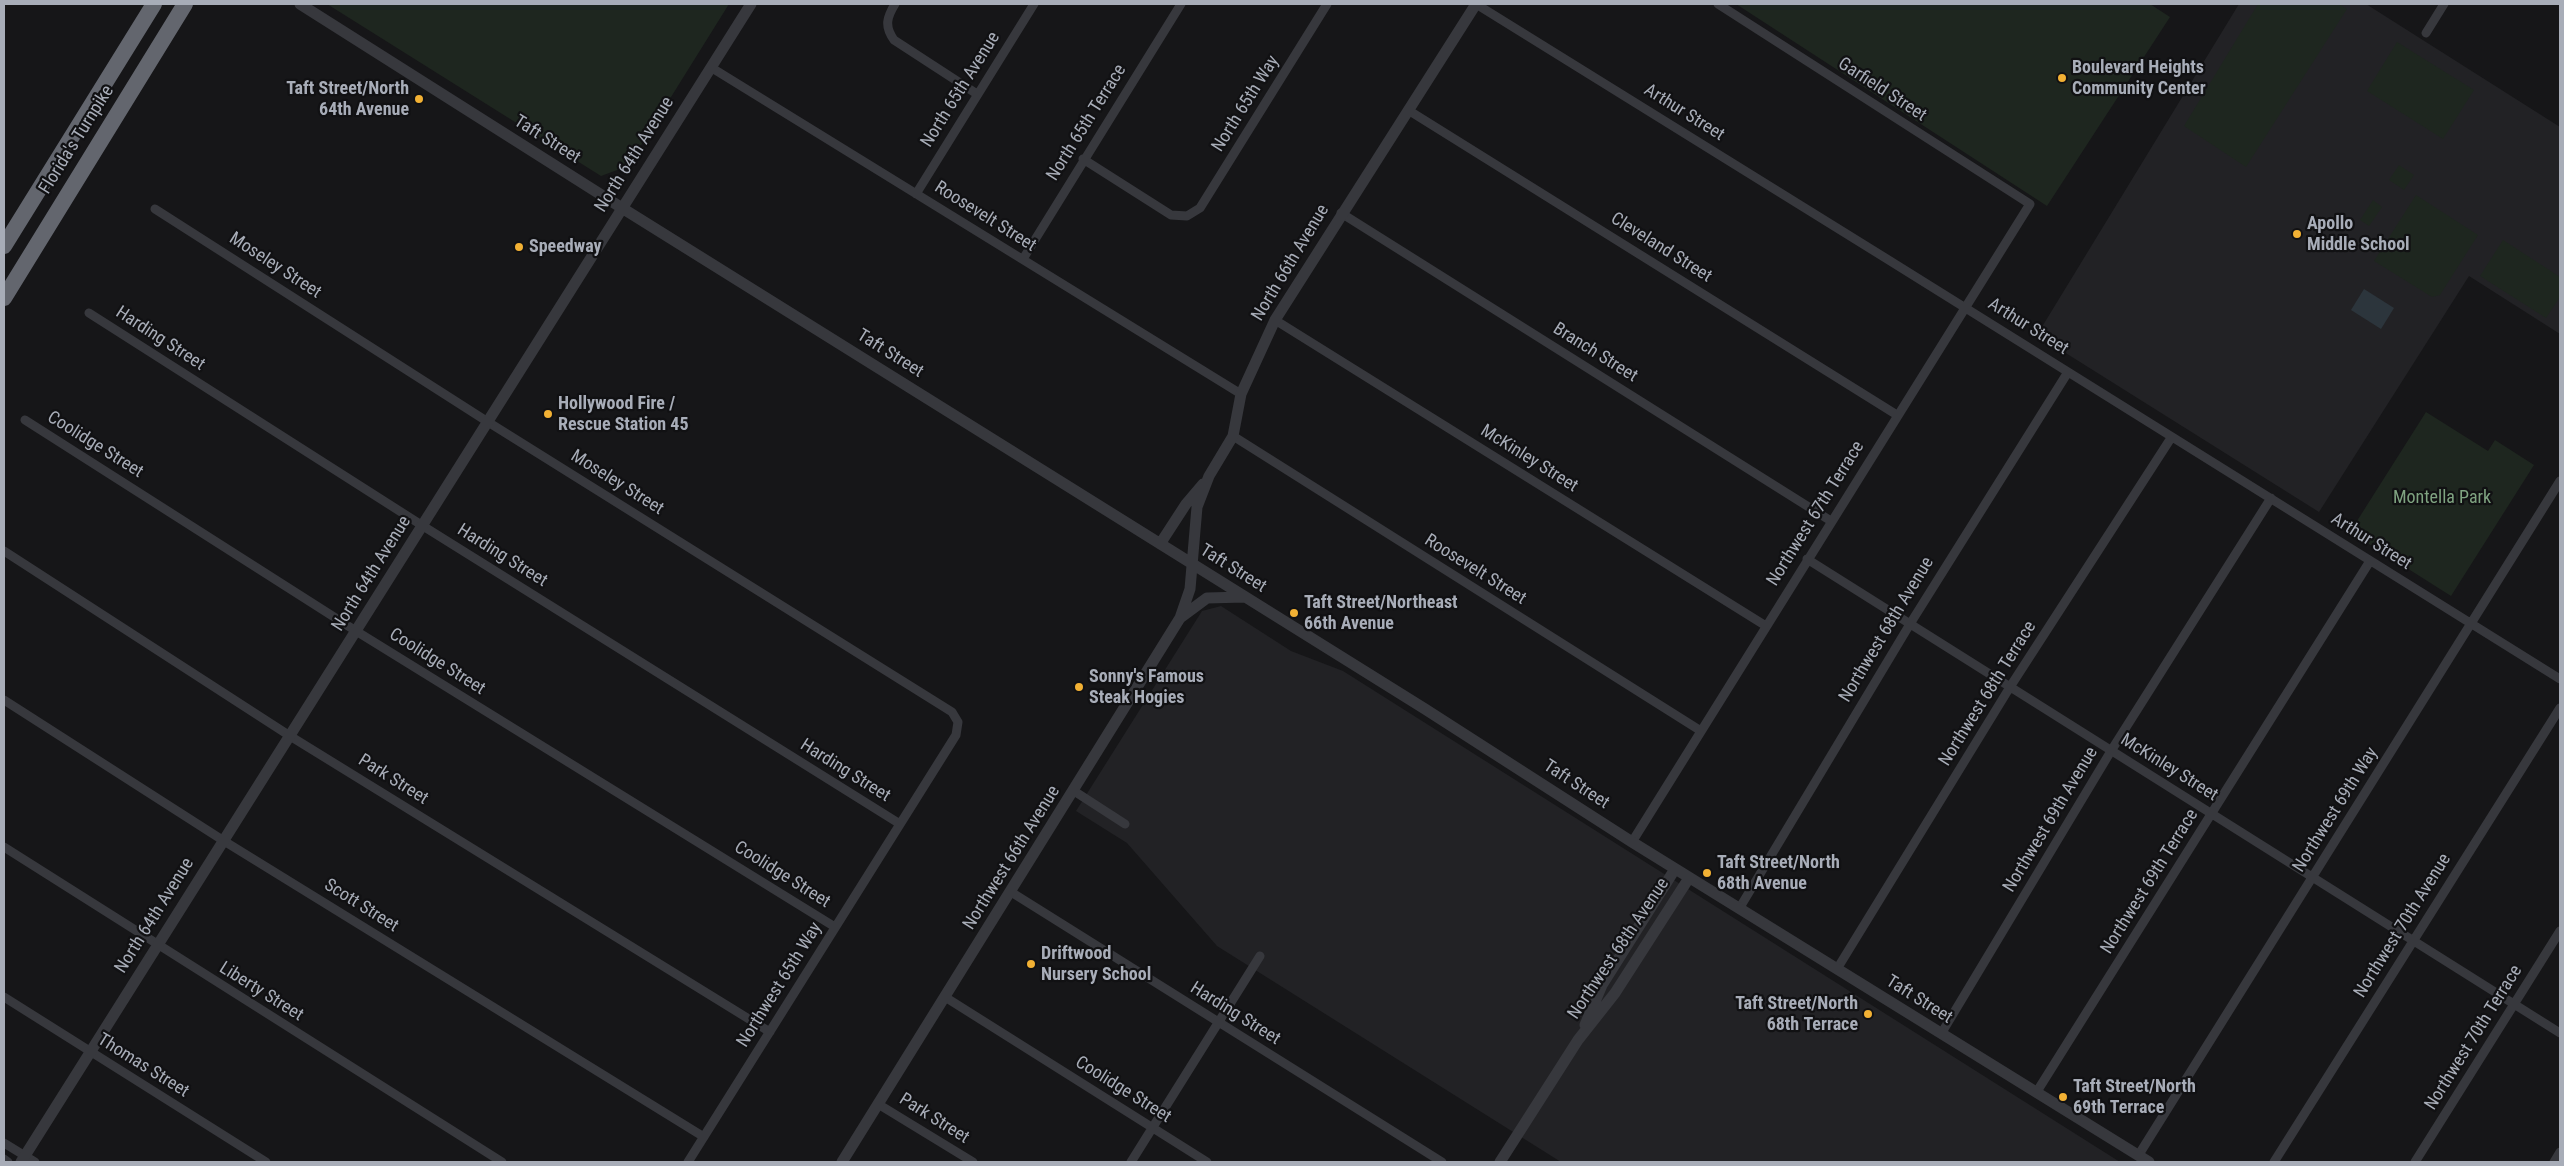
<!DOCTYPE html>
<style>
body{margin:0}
#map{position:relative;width:2564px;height:1166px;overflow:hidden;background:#161618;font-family:"Roboto Condensed",sans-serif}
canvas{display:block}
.frame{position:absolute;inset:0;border:5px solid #a8adb8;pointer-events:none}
</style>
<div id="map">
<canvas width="2564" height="1166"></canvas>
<div class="frame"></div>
</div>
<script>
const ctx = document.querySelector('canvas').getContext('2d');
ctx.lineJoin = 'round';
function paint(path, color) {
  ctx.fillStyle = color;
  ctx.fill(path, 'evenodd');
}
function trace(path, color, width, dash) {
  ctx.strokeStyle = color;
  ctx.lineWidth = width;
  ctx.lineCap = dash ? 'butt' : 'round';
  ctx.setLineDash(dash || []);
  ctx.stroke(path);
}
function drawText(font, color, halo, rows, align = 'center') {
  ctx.font = font + ' "Roboto Condensed",sans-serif';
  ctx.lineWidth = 4.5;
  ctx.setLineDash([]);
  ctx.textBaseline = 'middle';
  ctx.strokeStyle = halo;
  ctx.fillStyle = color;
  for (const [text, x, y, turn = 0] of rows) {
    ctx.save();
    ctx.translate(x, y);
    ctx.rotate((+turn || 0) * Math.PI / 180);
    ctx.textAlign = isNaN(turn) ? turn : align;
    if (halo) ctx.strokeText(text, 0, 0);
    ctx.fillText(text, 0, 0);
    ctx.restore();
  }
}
paint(new Path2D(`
 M2239,4H2366L2560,127V334L2469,276L2319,512L2037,335Z
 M1221,606L1291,651L1343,671L2120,1162H1561L1217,946L1127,843L1076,811L1202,611Z`), '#222225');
paint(new Path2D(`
 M327,4H729L628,166L601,176Z
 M1736,4H2150L2170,17L2047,206Z
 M2258,4H2339L2347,9L2246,167L2184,126Z
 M2397,42L2474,90L2443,139L2367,91Z
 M2399,165L2414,175L2404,190L2389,180Z
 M2416,195L2478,235L2440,295L2432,297L2374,261Z
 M2373,200L2382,207L2369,226L2360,220Z
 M2503,240L2560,277V297L2546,318L2480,276Z
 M2426,412L2488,451L2495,440L2534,465L2451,596L2350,532Z`), '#1e261f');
paint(new Path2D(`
 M2364,289L2394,308L2381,329L2351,310Z`), '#2c353c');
trace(new Path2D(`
 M895,4C887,17 884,26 894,40L977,94
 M1476,4C1838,228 2199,453 2560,679
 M2426,33L2444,4
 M712,68L1241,394
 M1408,110L1897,415
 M1083,159L1171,215L1187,216L1200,208L1327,4
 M916,194L1034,4
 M155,209L488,422L952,712L958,722L956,735L688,1162
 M1341,213L1831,521
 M1023,259L1181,4
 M89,313L423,526L900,824
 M1275,320L1766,626
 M25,420L356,631L835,927
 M1233,436L1701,731
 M4,551L290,736L770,1032
 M1807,559L2560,1033
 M4,700L224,841L704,1137
 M1074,791L1125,824
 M1632,842L2030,204L1718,4
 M4,847L502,1162
 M1011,892L1442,1162
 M1739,909L1910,624L2068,372
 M1837,969L2010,687L2171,438
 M4,997L266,1162
 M945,997L1207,1162
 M1941,1034L2111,751L2271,498
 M2036,1093L2370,561
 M878,1104L973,1162
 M4,1143L35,1162
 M2138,1156L2560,481
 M4,1159L8,1162
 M1131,1162L1260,956
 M2274,1162L2560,708
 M2415,1162L2560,931
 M2554,1162L2560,1152`), '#37383d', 9);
trace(new Path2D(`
 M300,4L622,208L1425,709L1632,842L2149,1162
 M1160,544L1186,504L1203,484
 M1180,618L1207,598L1244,597
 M1585,1025L1602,985L1675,869
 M21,1162L751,4
 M842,1162L1180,618L1190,589L1197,507L1209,476L1233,436L1241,394L1275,320L1476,4
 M1500,1162L1578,1040L1615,993L1689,878`), '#37383d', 11);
trace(new Path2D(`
 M4,246L154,4
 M4,298L185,4`), '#63666e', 16);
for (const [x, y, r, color] of [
 [2062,78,5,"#f2b134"],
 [419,99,5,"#f2b134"],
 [2297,234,5,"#f2b134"],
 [519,247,5,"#f2b134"],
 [548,414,5,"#f2b134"],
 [1294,613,5,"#f2b134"],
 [1079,687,5,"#f2b134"],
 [1707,873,5,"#f2b134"],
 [1031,964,5,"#f2b134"],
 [1868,1014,5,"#f2b134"],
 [2063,1097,5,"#f2b134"]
]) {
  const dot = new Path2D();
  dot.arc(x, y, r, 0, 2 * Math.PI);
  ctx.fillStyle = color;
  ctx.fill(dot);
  trace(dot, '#111113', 2);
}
drawText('bold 18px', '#a8adb8', '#111113', [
 ["Boulevard Heights",2072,68],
 ["Community Center",2072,89],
 ["Taft Street/North",409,89,"right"],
 ["64th Avenue",409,110,"right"],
 ["Apollo",2307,224],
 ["Middle School",2307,245],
 ["Speedway",529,247],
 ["Hollywood Fire /",558,404],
 ["Rescue Station 45",558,425],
 ["Taft Street/Northeast",1304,603],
 ["66th Avenue",1304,624],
 ["Sonny's Famous",1089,677],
 ["Steak Hogies",1089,698],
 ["Taft Street/North",1717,863],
 ["68th Avenue",1717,884],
 ["Driftwood",1041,954],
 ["Nursery School",1041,975],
 ["Taft Street/North",1858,1004,"right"],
 ["68th Terrace",1858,1025,"right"],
 ["Taft Street/North",2073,1087],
 ["69th Terrace",2073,1108]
], 'left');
drawText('18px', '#a8adb8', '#111113', [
 ["North 65th Avenue",961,90,-58],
 ["Garfield Street",1882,90,33],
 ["North 65th Way",1246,104,-58],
 ["Arthur Street",1684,113,32],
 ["North 65th Terrace",1087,123,-58],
 ["Florida's Turnpike",77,140,-58],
 ["Taft Street",547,140,32],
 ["North 64th Avenue",635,155,-58],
 ["Roosevelt Street",985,217,32],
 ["Cleveland Street",1661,248,32],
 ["North 66th Avenue",1291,263,-59],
 ["Moseley Street",275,266,33],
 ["Arthur Street",2028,327,32],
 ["Harding Street",160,339,33],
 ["Branch Street",1595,353,32],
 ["Taft Street",890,354,32],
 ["Coolidge Street",95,445,32],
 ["McKinley Street",1529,459,32],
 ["Moseley Street",617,483,32],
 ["Northwest 67th Terrace",1816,514,-58],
 ["Arthur Street",2371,542,32],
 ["Harding Street",502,556,32],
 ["Taft Street",1233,569,32],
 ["Roosevelt Street",1475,570,32],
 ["North 64th Avenue",372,574,-58],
 ["Northwest 68th Avenue",1887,630,-59],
 ["Coolidge Street",437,662,32],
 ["Northwest 68th Terrace",1988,694,-58],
 ["McKinley Street",2169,768,32],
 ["Harding Street",845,771,32],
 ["Park Street",393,780,32],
 ["Taft Street",1576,785,33],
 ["Northwest 69th Way",2336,810,-58],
 ["Northwest 69th Avenue",2051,820,-59],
 ["Northwest 66th Avenue",1012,858,-58],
 ["Coolidge Street",782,875,32],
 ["Northwest 69th Terrace",2150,882,-58],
 ["Scott Street",361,906,32],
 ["North 64th Avenue",155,916,-58],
 ["Northwest 70th Avenue",2403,926,-58],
 ["Northwest 68th Avenue",1619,949,-56],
 ["Northwest 65th Way",780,985,-58],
 ["Liberty Street",261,992,32],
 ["Taft Street",1919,1000,32],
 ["Harding Street",1235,1014,32],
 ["Northwest 70th Terrace",2474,1038,-58],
 ["Thomas Street",143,1066,32],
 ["Coolidge Street",1123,1090,32],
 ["Park Street",934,1119,32]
]);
drawText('18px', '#7fa381', '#111113', [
 ["Montella Park",2442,498]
]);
</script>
